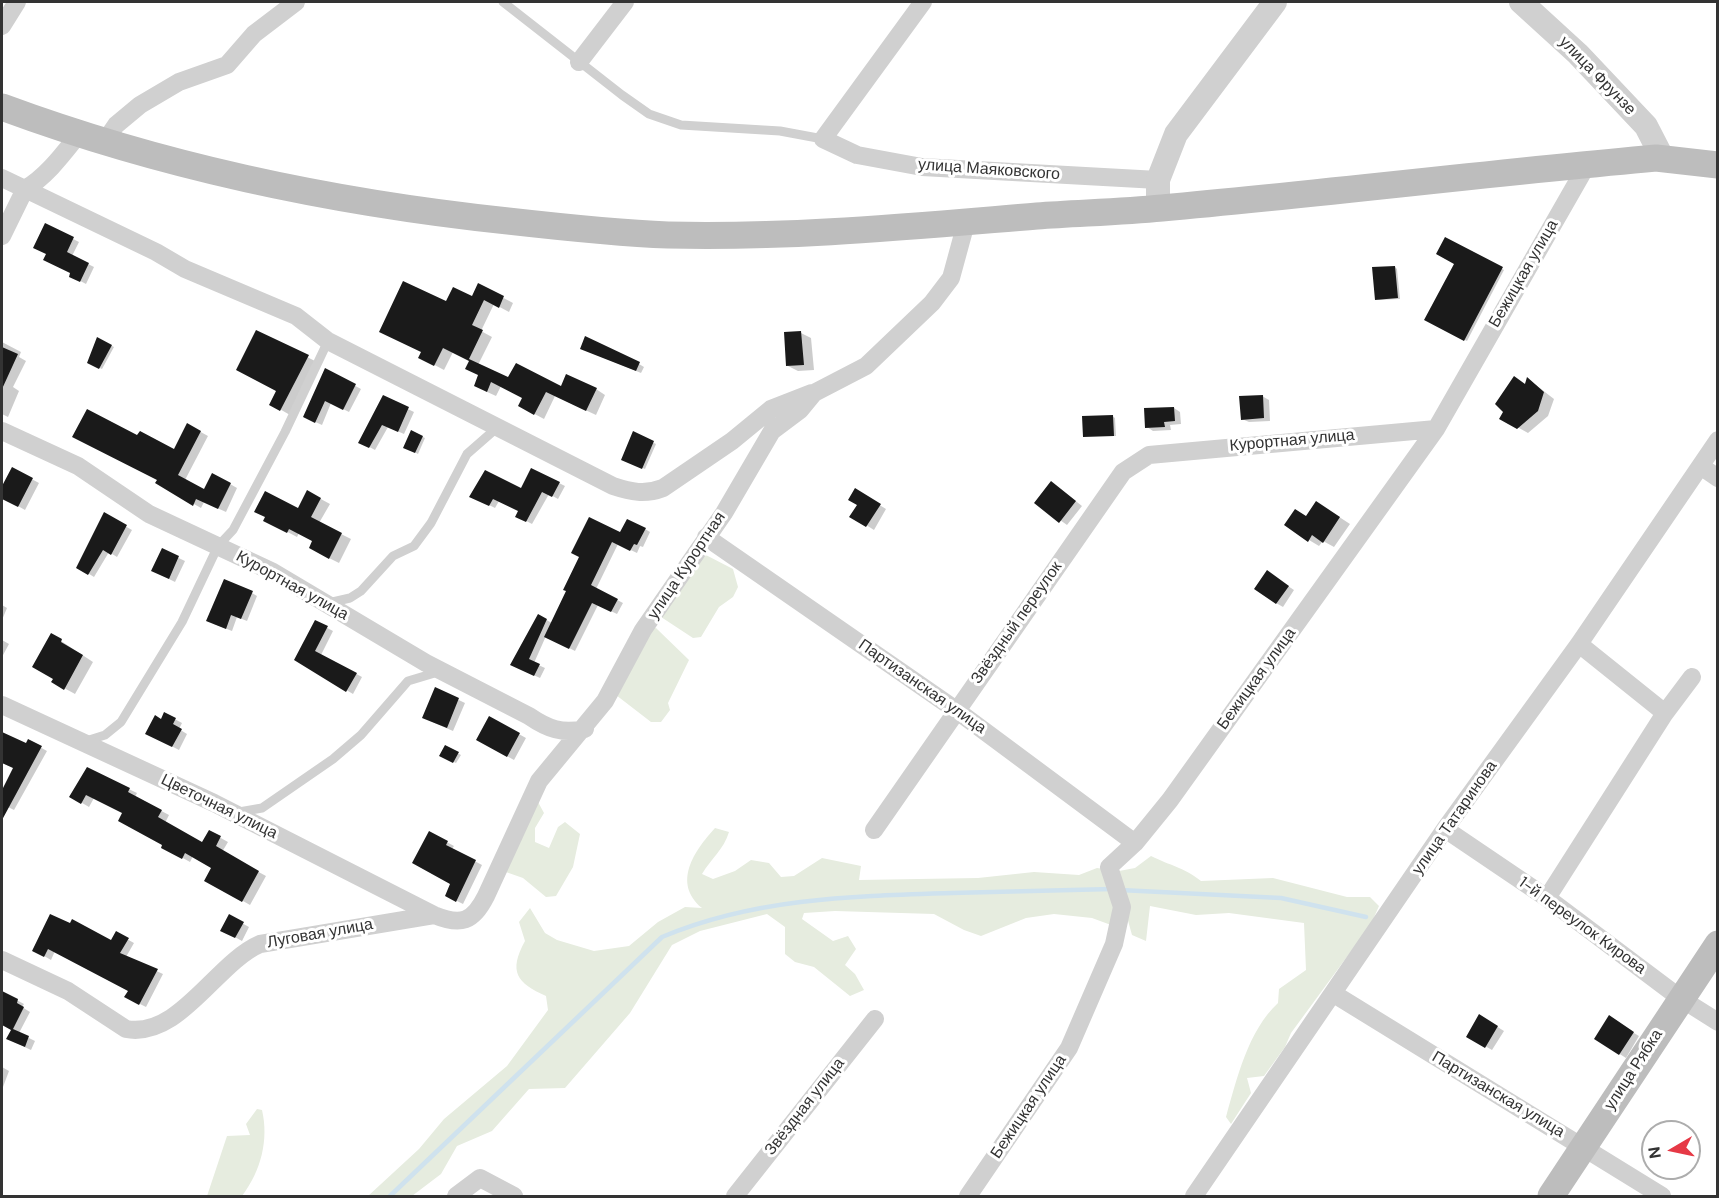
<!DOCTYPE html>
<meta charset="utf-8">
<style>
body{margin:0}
#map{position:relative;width:1719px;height:1198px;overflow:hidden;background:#fff;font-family:"DM Sans",sans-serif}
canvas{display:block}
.frame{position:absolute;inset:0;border:3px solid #333;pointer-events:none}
.north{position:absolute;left:1641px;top:1120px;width:60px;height:60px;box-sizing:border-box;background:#fff;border:2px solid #adadad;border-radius:50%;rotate:261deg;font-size:16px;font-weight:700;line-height:24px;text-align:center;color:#333}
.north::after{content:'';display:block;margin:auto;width:21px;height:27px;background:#e63946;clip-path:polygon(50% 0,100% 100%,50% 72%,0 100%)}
</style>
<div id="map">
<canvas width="1719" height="1198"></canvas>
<div class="frame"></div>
<div class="north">N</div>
</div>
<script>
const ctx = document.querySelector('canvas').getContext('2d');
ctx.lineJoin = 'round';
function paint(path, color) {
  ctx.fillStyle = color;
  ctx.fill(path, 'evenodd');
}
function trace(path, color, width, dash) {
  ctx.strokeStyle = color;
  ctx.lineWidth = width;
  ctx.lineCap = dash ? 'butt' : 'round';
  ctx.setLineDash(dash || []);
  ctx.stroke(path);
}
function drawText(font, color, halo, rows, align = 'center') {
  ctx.font = font + ' "DM Sans",sans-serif';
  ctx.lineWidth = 6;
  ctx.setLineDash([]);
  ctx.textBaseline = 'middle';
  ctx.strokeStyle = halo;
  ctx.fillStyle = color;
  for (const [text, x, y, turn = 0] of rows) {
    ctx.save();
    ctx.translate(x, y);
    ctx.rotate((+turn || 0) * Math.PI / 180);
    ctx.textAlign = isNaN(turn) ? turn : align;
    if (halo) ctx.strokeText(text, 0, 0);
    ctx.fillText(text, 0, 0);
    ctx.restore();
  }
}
paint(new Path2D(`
 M702,553L733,569L738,587L733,597L719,607L701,637L693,638L658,615Z
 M656,628L689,660L668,703L670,710L661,722H651L616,695L636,632Z
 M538,802L544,813L535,828V842L549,848L558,827L565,822L580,834L573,867L556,896L546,897L523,878L503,871Z
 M715,828L729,832C724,849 711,859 702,874L713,879L735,871L751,860L769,863L781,877L794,876L822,858L861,866L859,880L978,878L1034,872L1079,875L1097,868L1119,871L1135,868L1151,856C1171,866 1183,867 1201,881L1273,878L1347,897H1370L1379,906L1371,924L1291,1033L1285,1047L1264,1076L1247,1078L1251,1093L1231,1124L1226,1117C1237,1078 1248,1031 1278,1003L1279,989L1306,970L1304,923L1229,913L1196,915L1150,906L1146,941L1132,935L1127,917L1111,925L1092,918L1054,914L1026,918L981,936L964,930L934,914L835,911L804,913L802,919L833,941L848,936L856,949L845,965L855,974L864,990L850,996L814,967L795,962L785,954V927L767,914L700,931L672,945L630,1013L565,1088L529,1089L492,1131L457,1146L441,1174L412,1196H368L419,1149L444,1119L507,1066L548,1010L546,996C517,983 508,972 525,941L519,922L530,908L545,933L557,940L594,951L629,946L658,922L685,907L702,908C672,883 694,851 715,828Z
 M257,1109L262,1110C269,1140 261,1171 242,1196H207L227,1136L250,1135L246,1124Z`), '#e6ecdf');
paint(new Path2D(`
 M46,225L79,242L72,256L94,267L86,284L71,276L72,273L47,254Z
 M1446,239L1504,270L1467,341L1426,320L1456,263Z
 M1395,267L1397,269L1400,299L1379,300L1376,299Z
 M479,285L513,303L509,312L494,304L481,331L492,337L478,365L509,379L561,388L596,389L605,395L596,415L555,396L544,419L529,411L524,398L501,386L496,396L485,391L480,375L470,361L453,352L444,370L429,362L446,303L473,298Z
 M257,332L317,362L290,415L271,404L278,390Z
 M801,333L811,338L814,370L798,371L788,366L786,334Z
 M98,339L114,347L102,369L91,364Z
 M2,342L21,352L19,357L26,361L13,387L19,391L8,417L2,414Z
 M587,351L639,364L644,367L641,373Z
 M326,370L361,389L349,412L331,403L322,425L311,420Z
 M1528,379L1554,399L1548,416L1528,433L1501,418Z
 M1262,396L1269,400L1270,421L1249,422L1242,419Z
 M383,397L414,412L404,434L388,427L375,450L360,442Z
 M1174,408L1180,412L1181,424L1170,425L1171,430L1153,431L1147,427Z
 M1112,416L1115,418L1116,436H1085Z
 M188,425L208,436L185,480L205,491L230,484L237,488L226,512L204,502L201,508L157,483L158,480L138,437L175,451Z
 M412,432L425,438L418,454L405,447Z
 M634,433L656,444L645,469L623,459Z
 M13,469L39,483L25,510L2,497V490Z
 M559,483L565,486L558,499L549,494L532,524L517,516L520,511L499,501L495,508L477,499Z
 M1058,487L1082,506L1067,525L1036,503Z
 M855,490L886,509L874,530L852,516L859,505Z
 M308,492L330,504L319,523L351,539L339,563L319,553L314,541L299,533L297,537L265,520L298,510Z
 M1327,509L1350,524L1334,547L1323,541L1319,546L1309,540L1307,517Z
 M104,514L132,530L117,557L109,552L94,577L78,567Z
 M645,529L650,532L643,547L640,546L637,553L618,544L596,589L623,603L617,614L598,605L575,651L546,636L534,663L545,668L540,678L518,668L539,616L552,623L568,591L580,556L621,534Z
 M162,550L185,561L175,582L159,574Z
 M1273,576L1294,590L1283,607L1276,603Z
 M252,593L257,596L247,621L237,617L232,631L214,624Z
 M2,605L7,608L2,620Z
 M316,622L333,631L321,655L362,677L353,694L296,660Z
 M52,635L93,662L75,694L53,682L55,678Z
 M2,640L9,644L2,657Z
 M436,689L465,703L453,731L430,721Z
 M165,714L182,723L179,729L187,734L179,750L154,737Z
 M490,718L526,738L514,760L478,740Z
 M2,734L27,745L29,741L47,751L14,810L2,804V793L14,768L2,763Z
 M446,747L461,755L456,763L441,756Z
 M87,769L137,793L135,797L169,815L165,823L203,844L210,832L228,842L222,852L266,876L250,905L206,880L213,867L193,856L190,862L163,847L164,845L124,813L94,798L89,807L72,797Z
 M430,833L454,846L452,849L482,865L463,904L453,899L452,883Z
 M229,916L249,927L242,941L222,930Z
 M116,933L134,943L126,957L163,974L146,1007L126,997L130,991L55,951L51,960L34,950L112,942Z
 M2,992L24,1004L22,1007L30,1012L19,1033L35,1041L31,1050L14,1042L12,1029L2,1024Z
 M1480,1016L1504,1031L1492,1050L1468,1036Z
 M1609,1018L1639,1036L1626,1058L1596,1039Z
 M2,1067L9,1071L3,1087L2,1086Z`), '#0003');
trace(new Path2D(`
 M1120,890L1281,898L1366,917
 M390,1196L662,937C754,898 853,896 952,893C1005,892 1058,890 1112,889`), '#cfe2ee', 4.5);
paint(new Path2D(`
 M45,223L74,237L67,252L89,263L80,282L69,277L70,273L43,260L46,254L33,248Z
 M1445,237L1503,267L1464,341L1424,320L1454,264L1436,254Z
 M1395,266L1398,298L1375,300L1372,267Z
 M403,281L446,301L453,287L472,296L478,283L504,296L499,308L484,300L472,325L483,330L469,359L508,377L516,363L561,386L566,374L597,388L586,411L546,392L534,415L518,406L522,398L491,382L487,392L474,386L478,375L465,369L469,361L443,348L434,366L418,358L421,352L379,332Z
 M256,330L309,355L280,411L269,405L276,391L236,370Z
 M801,331L804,365L786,366L784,332Z
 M585,336L640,362L636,371L580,349Z
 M97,337L112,345L99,369L87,363Z
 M2,347L18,354L2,389Z
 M325,368L356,384L343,410L325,401L315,423L303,417Z
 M1514,376L1525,384L1527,377L1544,392L1538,411L1517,429L1499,419L1503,412L1495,404Z
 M383,395L409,407L398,432L382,425L369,448L358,443Z
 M1263,395L1264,418L1241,420L1239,396Z
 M1174,407L1175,421L1164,422L1165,427L1145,428L1144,408Z
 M87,409L137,435L140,431L174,449L187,423L201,431L178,475L204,489L212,473L231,483L218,509L196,499L193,506L155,483L157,480L72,437Z
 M1113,415L1114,436L1083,437L1082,416Z
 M411,430L423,436L415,453L403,448Z
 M633,431L654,441L642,469L621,460Z
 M12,467L33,478L18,507L2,499V486Z
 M531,468L560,482L552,497L542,492L526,522L515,517L518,511L493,499L489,506L469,497L485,470L521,488Z
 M1051,481L1076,501L1059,523L1034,503Z
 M855,488L881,504L866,527L849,517L857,505L848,500Z
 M307,490L321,498L311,517L342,533L329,559L309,548L312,541L289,529L287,533L263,521L265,517L254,512L265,491L298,508Z
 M1316,501L1340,517L1323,543L1312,535L1308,542L1284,525L1295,509L1306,516Z
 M104,512L127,525L111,555L103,550L88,575L76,568Z
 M589,517L620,532L627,519L646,528L637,545L634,544L630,551L612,542L591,585L618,599L611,612L592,603L569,649L544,637L566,591L563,590L579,557L571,553Z
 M162,548L179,556L169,579L151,571Z
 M1267,570L1289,586L1276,604L1254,589Z
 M224,579L253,591L241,619L231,615L226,629L206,621Z
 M538,614L547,619L529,659L540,664L534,676L510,665Z
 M315,620L328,626L315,651L357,673L346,692L294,660Z
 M51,633L62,639L61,642L83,655L64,690L51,682L53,679L32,667Z
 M435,687L459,698L447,728L422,718Z
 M164,712L176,718L173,724L182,729L172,747L145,734L155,715L161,719Z
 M489,716L520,733L507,757L476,740Z
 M2,732L26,743L28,739L42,746L2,820V790L13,768L2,763Z
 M445,745L459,752L453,763L439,756Z
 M87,767L130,788L128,792L162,810L158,817L202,842L209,830L221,836L216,846L259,871L242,902L204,881L211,868L185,853L182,859L161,848L162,845L118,821L122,813L86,795L81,804L69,797Z
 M429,831L448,841L446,845L476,860L456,902L445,896L450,884L412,863Z
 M50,914L70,923L72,919L111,940L116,931L129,938L120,953L158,969L139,1005L124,997L128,991L48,949L44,957L32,951Z
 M229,914L244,922L235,938L220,931Z
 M2,991L18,999L17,1003L24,1007L13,1029L29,1036L25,1047L6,1039L11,1030L2,1025Z
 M1479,1014L1498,1026L1485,1048L1466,1037Z
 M1609,1015L1634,1032L1619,1055L1594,1039Z`), '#1a1a1a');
trace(new Path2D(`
 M503,2L622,95L649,114L681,125L780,131L823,139
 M328,603L350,598L361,591L393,556L414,546L431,523L467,454L499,426
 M86,741L105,735L121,722L182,622L218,546L233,530L285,432L328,341
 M239,812L262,808L333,759L361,735L408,681L438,672`), '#d0d0d0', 9);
trace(new Path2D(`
 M923,2L823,139L857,155L922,167L1158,180
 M2,26L17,2
 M579,62L625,2
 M105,141L116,125L140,105L179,82L227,65L254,34L296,2
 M2,178L25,189L2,236
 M25,189L156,252L185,269L296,316L328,341L613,486C631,492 645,495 663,488L732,441L771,409L812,393
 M25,189C47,176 63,154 79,134
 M2,431L78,466L149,514L273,572L426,663L529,716C548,729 562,734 585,729
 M1702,467L1718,478
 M706,537L956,710L1135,843
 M1579,644L1665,713
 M2,705L214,803L434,915C461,926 473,922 486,896L539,781L605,701L643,630L724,513L772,431L800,410L814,393L866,366L932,303L951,278L966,223
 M1445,829L1547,898L1680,998L1718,1022
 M874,830L1123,472L1149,455L1436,429
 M1547,898L1665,713L1692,677
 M2,960L68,991L126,1029C179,1039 216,963 260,944L434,915
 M1334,994L1662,1196
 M456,1196L480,1178L514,1196
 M735,1196L875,1019
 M968,1196L1069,1048L1114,944L1122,907L1109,867L1135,843L1170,800L1436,429L1587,165
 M1194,1196L1445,829L1579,644L1718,440`), '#d0d0d0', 18);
trace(new Path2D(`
 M1521,2L1578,54L1646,126L1663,159
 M1158,208V180L1176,134L1275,2`), '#d0d0d0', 24);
trace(new Path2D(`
 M2,107C164,167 337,203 508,221C561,227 614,233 668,235C791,238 914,226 1037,216C1078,213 1121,212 1162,208C1327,193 1491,173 1656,158L1718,165
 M1551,1196L1718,944`), '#bdbdbd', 27);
drawText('16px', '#333', '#fff', [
 ["улица Фрунзе",1597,76,46],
 ["улица Маяковского",989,170,4],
 ["Бежицкая улица",1524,274,-60],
 ["Курортная улица",1292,441,-5],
 ["улица Курортная",687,566,-56],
 ["Курортная улица",292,586,29],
 ["Звёздный переулок",1017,623,-55],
 ["Бежицкая улица",1257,679,-54],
 ["Партизанская улица",922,687,35],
 ["Цветочная улица",219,807,26],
 ["улица Татаринова",1455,818,-55],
 ["1-й переулок Кирова",1582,926,36],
 ["Луговая улица",320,934,-10],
 ["улица Рябка",1634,1070,-57],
 ["Партизанская улица",1498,1095,31],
 ["Звёздная улица",805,1107,-52],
 ["Бежицкая улица",1029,1107,-56]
]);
</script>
